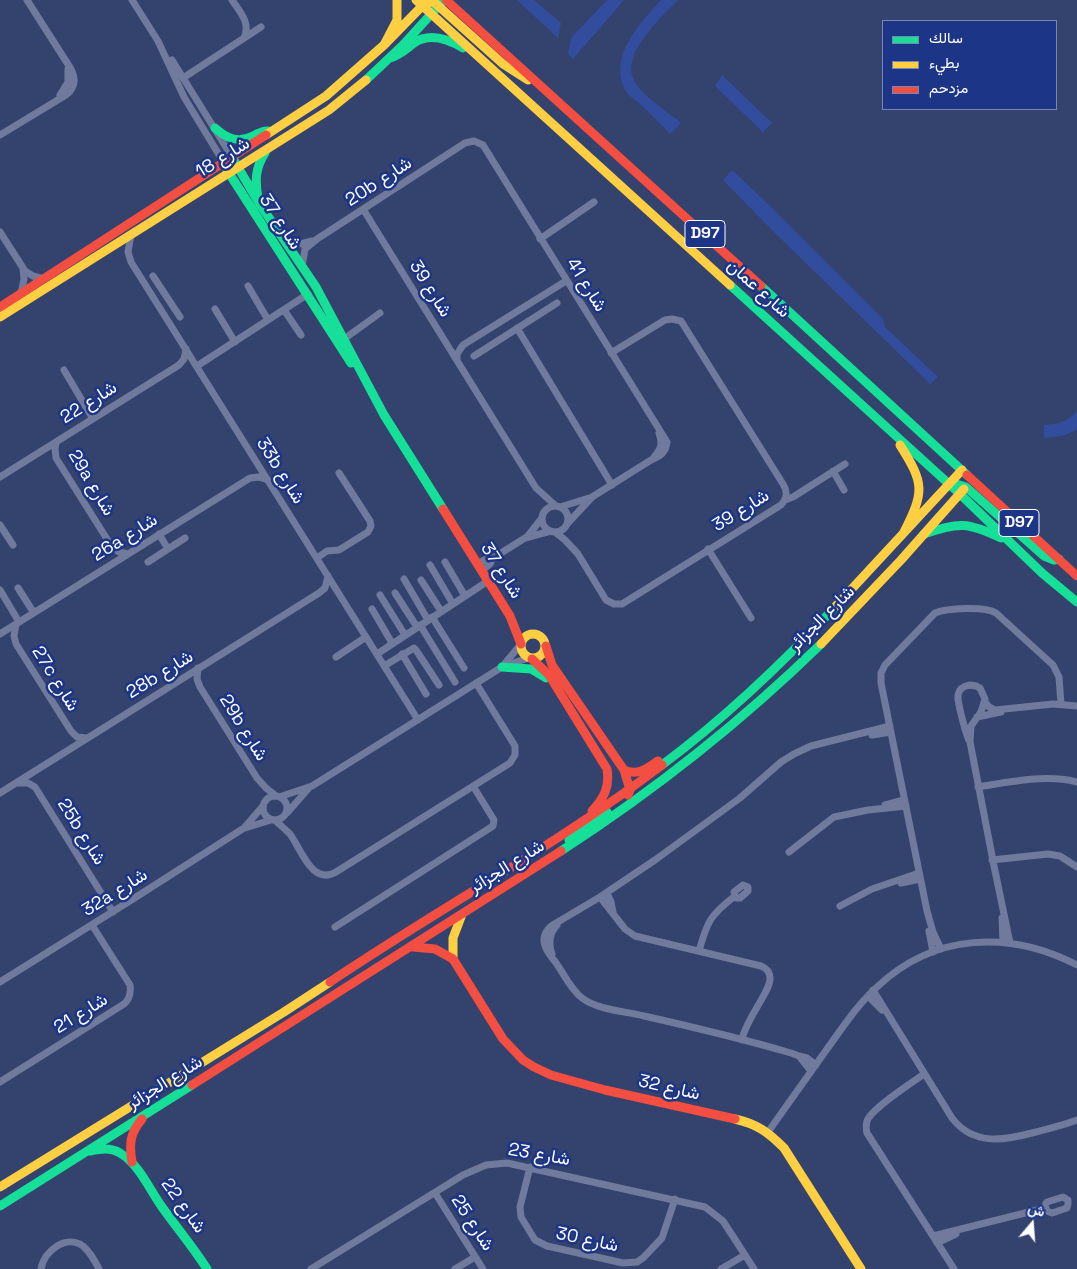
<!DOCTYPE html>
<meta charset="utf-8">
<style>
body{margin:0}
#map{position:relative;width:1077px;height:1269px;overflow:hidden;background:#34426e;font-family:"Space Grotesk",Vazirmatn,sans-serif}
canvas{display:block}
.legend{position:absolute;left:882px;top:20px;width:175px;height:90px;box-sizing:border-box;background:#1c3586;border:1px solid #7786b6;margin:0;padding:6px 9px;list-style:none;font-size:15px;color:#fff}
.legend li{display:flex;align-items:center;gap:10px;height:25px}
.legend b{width:25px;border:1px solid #7786b6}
.north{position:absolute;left:1007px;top:1199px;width:50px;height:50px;-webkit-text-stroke:4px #1c3586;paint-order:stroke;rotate:18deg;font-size:14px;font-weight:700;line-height:20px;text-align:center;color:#fff}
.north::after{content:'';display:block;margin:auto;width:18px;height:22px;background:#fff;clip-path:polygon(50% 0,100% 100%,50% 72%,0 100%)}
</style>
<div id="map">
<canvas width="1077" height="1269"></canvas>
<ul class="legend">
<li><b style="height:6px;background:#16e098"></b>سالك</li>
<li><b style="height:6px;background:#ffcf43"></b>بطيء</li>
<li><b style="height:6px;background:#f24e42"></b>مزدحم</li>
</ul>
<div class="north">ش</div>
</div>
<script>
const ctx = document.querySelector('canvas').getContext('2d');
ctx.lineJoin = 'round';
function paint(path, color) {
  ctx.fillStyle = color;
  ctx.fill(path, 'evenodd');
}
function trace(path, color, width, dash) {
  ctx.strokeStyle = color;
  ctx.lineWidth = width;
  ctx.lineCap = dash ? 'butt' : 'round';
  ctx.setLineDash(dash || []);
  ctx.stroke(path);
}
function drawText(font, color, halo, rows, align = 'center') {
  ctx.font = font + ' "Space Grotesk",Vazirmatn,sans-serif';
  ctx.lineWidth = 5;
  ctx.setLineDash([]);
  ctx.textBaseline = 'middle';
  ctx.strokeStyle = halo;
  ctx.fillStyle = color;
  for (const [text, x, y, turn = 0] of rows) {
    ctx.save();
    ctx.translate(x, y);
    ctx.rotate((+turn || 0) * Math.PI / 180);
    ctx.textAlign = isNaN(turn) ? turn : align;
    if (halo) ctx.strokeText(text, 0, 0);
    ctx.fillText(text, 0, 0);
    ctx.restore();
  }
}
paint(new Path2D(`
 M517,0H534L561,23L558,38Z
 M607,0H624L573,59L568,54L571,38Z
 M661,0H678C662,17 623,51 633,78C638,93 668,112 681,123L670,134C660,124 651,114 640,104C634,99 627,95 624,88C609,55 641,22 661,0Z
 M722,75L772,123L763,132L715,86Z
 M732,170L768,204L883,319L885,327L938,377L930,384L774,232L723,180Z
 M1077,411V430L1062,436L1044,438V425C1058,424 1068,422 1077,411Z`), '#324d9e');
trace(new Path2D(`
 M132,0L158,41L184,97L224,163
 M232,0C240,12 251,23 244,38
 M172,60L232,157
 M183,78L261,27
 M60,95L68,82V69
 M0,135L66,95C75,88 76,79 71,69L27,0
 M363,209L536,488L556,506
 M0,232L25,271L33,276L44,279
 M131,235L128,252L131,262L418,720
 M282,237L300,244L312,241
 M540,239L594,202
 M302,267L305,249L317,239L465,143L474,141L483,145L667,442C666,453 660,456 651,460L592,497L567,524
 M153,276L180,317
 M248,286L268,320
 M21,294L24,279L23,269
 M215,309L235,342
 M284,310L301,335
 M517,328L612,485
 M344,339L380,313
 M474,356L557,303
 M457,360V354L463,345L566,281
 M197,366L308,294
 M64,370L93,419
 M56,442L55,449L56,458L112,547L119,552L128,554
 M654,457C661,449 663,444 659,433
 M833,471L844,490
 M0,477L179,365L184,359L186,349
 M785,500L793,497L845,464
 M542 519a13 13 0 1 1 26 0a13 13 0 1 1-26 0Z
 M560,507L589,498
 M0,525L13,545
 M555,532L565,540L578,554L606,600L614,604H622L781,505C787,498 788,492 783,484L681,321L672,319L665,320L611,353
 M159,534L168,549
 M527,537L542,518
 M708,549L751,618
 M317,558L327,551L339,550L368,532L371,526L370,521L339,473
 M148,562L185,538
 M445,562L465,596
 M477,564L488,558H493L525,538L551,531
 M430,565L453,604
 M481,571L490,564L493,558
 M404,579L428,620
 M421,580L441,611
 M18,588L34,613
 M0,590L19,622
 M395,593L417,627
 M380,595L405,635
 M372,609L392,643
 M432,617L464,668
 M16,624L14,636L16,644L71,731L77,737L87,738
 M420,625L455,682
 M0,634L250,478L259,477L268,480
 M377,654L488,581
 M402,654L426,694
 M336,657L366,637
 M384,666L414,648L416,650L439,685
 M502,667L521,644
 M198,668L197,679L200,687L257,778L266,788L276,796
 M985,702L989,707L995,710L1053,704L1077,706
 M977,717L1001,712
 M872,735L891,732
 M970,742C966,736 959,707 958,699C957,686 970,682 980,688L985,699L981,712L971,726L970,742L994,866L1010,943
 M18,783H28L35,787L113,912
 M978,787C1010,782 1045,774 1077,782
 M0,793L319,593L325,588L328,576
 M263 808a12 12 0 1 1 24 0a12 12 0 1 1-24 0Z
 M279,797L312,786L502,667L528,658
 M885,805L904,800
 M287,813L308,789
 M275,820C280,825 285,829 290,834C301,849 312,886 336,872L510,763L515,755V746L476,683
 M245,828L271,820
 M789,852L834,817L868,810L906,806
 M992,860L1048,854L1060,856L1077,867
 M901,883L920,879
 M743,885L748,887V891L740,898H736L734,892Z
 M607,893L611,902L613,912
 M600,897L625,929L635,936L761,966C766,968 770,971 770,978C771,991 745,1020 742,1040
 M840,906L872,889L919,873
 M1002,918L1003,941
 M335,927L493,826L494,820L473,786
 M929,931L933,952
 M941,949L933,932L927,911L881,683V673L885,665L935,613C947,608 985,606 996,613L1053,665L1059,677L1061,704
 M699,951C707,922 710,915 735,896
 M552,954C548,943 549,934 557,925
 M0,982L133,899L244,828L263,806
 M873,990L952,1118C974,1147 1006,1140 1036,1132C1050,1128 1064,1125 1077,1120
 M868,996L882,1010
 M799,1056L807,1058L816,1065
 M811,1071L799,1056L791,1053C743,1039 693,1027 644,1016C624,1011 598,1010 582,998C569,988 563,971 553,959C544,948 539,937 551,926L600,897L655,860L740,798L781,762L794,754L811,746L890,726
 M924,1074C912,1083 872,1108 867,1121C866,1125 866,1129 867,1133L954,1269
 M0,1082L124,1004C130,999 131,993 130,985L92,925
 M768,1132C788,1104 807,1077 827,1049C843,1027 857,1005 877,987C934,933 1010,930 1077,965
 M530,1167L520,1207L521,1217L535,1240L547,1246L623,1263L637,1262L643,1258L662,1238L675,1199
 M435,1193L483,1269
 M1063,1197L1068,1200V1204L1067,1208L1052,1213L1047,1211L1045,1205L1047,1202Z
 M933,1236L1045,1208
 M937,1243L956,1234
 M41,1269C44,1251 66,1234 83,1246C90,1252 95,1261 99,1269
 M311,1269L463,1175L486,1165L507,1163L705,1207L723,1221L754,1269
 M455,1269L475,1257
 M721,1269L745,1255`), '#707a9c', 7);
trace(new Path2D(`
 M390,58C400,55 406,49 414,43C430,32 448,39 463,48
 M366,80L403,45L443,1
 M215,128C226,138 238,144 253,136C258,133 262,131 268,131
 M232,157L259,203L316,287L384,415L443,509
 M227,170L351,363
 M258,198C255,181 255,168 265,153
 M730,285L960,494L1042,573L1077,602
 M761,286L967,475
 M949,485L956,484L966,487L1044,556L1054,560L1059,559
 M924,534C958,522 968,522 1001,538
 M502,667L531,669L546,678
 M662,765C725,718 782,664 836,606
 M569,840L607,812
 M561,851C655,790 741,722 821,644
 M90,1151C100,1149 110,1147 120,1153C140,1165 149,1189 162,1207C177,1228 193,1247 207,1269
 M0,1206L192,1085`), '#16e098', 9);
trace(new Path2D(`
 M416,0L730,285
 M422,6L431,2L435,3L503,64L528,80
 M384,45L397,20V0
 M266,135L326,96L384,45L427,1
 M0,317L329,110L366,80
 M900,445C924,483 925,491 904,532
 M836,606L962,470
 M521 646a12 12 0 1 1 24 0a12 12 0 1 1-24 0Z
 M821,644L901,560L964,489
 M453,959V938L461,917
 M735,1119C757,1124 768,1132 784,1148L861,1269
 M0,1187L284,1012L330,982`), '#ffcf43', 9);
trace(new Path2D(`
 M446,0L761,286
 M0,307L266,135
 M967,475L1077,576
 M443,509L510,616L521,644
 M546,646L552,665L624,770C637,776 647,769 658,761
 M532,659L549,675L607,769C610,787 604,798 592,811
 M624,770L630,790L628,795
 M413,947L435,949L453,959L503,1039L523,1060L534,1067L551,1075L605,1090L735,1119
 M330,982C440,908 557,845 662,765
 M192,1085L561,851
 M132,1162C129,1144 130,1133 142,1119`), '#f24e42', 9);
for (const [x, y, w] of [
 [705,234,40],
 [1019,523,40]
]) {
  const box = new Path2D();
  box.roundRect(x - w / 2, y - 13.5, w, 27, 4);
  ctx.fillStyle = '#1c3586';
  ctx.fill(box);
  trace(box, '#fff', 1);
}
drawText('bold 16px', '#fff', null, [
 ["D97",705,234],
 ["D97",1019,523]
]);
drawText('18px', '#fff', '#1c3586', [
 ["شارع 18",223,158,-32],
 ["20b شارع",379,182,-33],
 ["شارع 37",280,222,57],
 ["شارع 41",586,285,58],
 ["شارع 39",430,289,58],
 ["شارع عمان",758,289,42],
 ["شارع 22",89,403,-32],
 ["33b شارع",280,471,58],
 ["29a شارع",91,483,59],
 ["شارع 39",741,511,-32],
 ["26a شارع",125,538,-32],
 ["شارع 37",501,571,58],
 ["شارع الجزائر",822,619,-45],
 ["28b شارع",160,675,-32],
 ["27c شارع",55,679,58],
 ["29b شارع",243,728,58],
 ["25b شارع",81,832,58],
 ["شارع الجزائر",507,867,-32],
 ["32a شارع",115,893,-32],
 ["شارع 21",81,1014,-32],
 ["شارع الجزائر",165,1083,-32],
 ["شارع 32",669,1088,13],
 ["شارع 23",539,1155,10],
 ["شارع 22",183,1206,54],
 ["شارع 25",472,1223,57],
 ["شارع 30",587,1240,12]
]);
</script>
